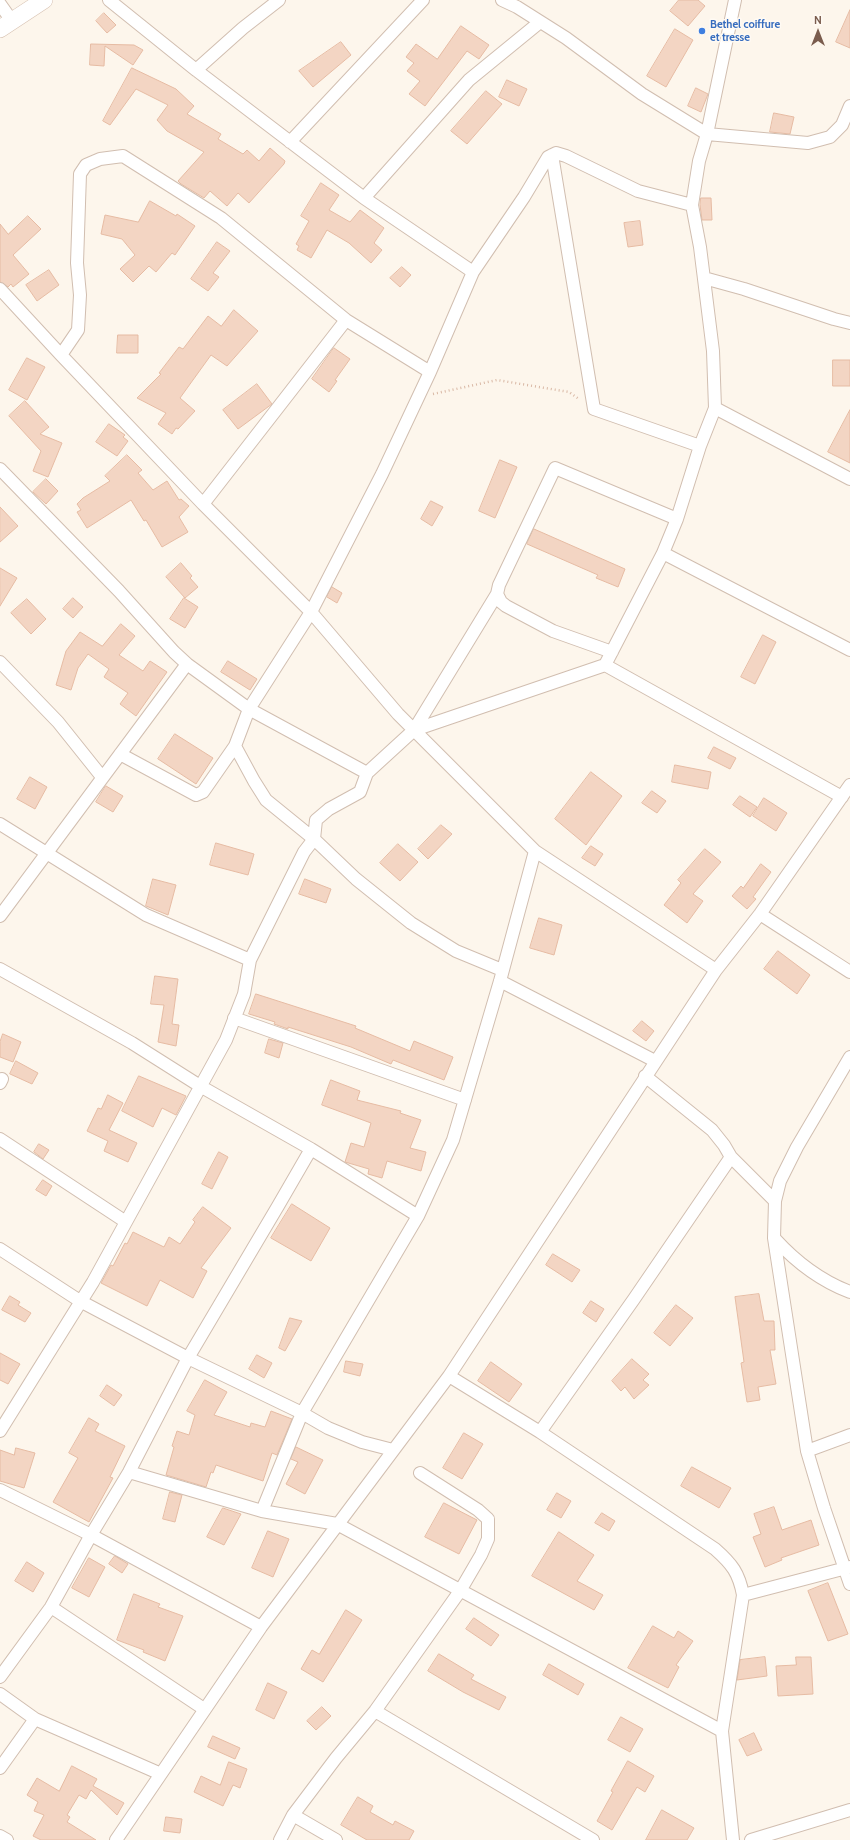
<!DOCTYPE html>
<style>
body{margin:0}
#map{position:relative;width:850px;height:1840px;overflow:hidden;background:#fdf6ec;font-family:Cabin,sans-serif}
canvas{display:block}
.north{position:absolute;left:798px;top:12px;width:40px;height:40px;-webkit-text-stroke:3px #fffaf3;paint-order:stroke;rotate:0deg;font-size:11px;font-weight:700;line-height:16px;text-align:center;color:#7a5c4d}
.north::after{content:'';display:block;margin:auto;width:14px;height:18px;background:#7a5c4d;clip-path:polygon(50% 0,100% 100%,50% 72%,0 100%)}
</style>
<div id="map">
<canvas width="850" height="1840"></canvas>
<div class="north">N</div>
</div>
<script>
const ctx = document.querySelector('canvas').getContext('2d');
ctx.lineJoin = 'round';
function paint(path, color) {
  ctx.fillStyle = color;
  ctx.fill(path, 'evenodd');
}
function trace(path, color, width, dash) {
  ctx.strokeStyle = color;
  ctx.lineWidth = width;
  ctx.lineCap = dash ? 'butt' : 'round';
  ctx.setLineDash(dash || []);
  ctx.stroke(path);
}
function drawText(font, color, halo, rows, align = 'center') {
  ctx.font = font + ' Cabin,sans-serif';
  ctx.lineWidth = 3;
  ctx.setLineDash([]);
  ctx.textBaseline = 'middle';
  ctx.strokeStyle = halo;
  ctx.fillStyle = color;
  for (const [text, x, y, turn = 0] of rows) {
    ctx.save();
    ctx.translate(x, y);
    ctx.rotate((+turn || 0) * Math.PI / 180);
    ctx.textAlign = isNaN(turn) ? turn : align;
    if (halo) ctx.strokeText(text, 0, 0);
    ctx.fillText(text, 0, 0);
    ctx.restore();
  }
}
const building = new Path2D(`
 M679,0H698L705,6L688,26L670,11Z
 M850,10V48L836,42Z
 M104,13L116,25L107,33L96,21Z
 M461,26L489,45L479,59L467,51L425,106L409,94L420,81L407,71L414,63L406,57L416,44L437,59Z
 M675,29L693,40L666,87L647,76Z
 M341,42L351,55L313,87L299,71Z
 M91,44L134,45L143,50L133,65L105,46L104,66L90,65Z
 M132,68L176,89L194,106L187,114L221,134L218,139L243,154L247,150L259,161L270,148L285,161L284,164L249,203L238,193L227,206L210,191L204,198L181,184L178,181L204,152L167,131L157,120L168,105L136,89L110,125L103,121Z
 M507,80L527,89L519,106L499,97Z
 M696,88L708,94L701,112L688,106Z
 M486,91L502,104L467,144L451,131Z
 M774,113L794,117L790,134L770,132Z
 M321,183L339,195L329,210L350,222L360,210L384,228L374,243L382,250L371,263L349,243L327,230L311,258L297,250L299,246L296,244L309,221L301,216Z
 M701,198H711L712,220H702L700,205Z
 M150,201L176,216L177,214L195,226L175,255L172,253L156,272L149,266L133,282L120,269L135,255L122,239L101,234L105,215L138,222Z
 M28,216L41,229L13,255L29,274L13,287L11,284L8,287L0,282V224L8,234Z
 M640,221L643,245L628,247L624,223Z
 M217,242L230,251L213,273L219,277L208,291L191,279Z
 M402,267L411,275L400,287L390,278Z
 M49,270L59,285L37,301L26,285Z
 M234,310L258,331L227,366L211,355L180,398L195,411L178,429L176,428L172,434L158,424L166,413L137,398L161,374L159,373L179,347L183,349L208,316L221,326Z
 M118,335H138V353H117Z
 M334,348L350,359L335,380L337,381L329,392L312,379Z
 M27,358L45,367L27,400L9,390Z
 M833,360H850V386H833Z
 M257,384L272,404L238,429L223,410Z
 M25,401L49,427L40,434L62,443L48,477L33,471L41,451L9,416Z
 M850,410V463L828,452Z
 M109,424L125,435L123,437L128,441L117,456L96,442Z
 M127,455L142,470L138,473L153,490L167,481L179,500L181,499L189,506L179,517L188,532L162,547L146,520L144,521L131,500L87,528L77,512L81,510L77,504L83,498L110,481L105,476Z
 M500,460L517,467L495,518L479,511Z
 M46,479L58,491L46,504L33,492Z
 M431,501L443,507L432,526L421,519Z
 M0,507L18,526L0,542Z
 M534,529L625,569L618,587L596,578L598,575L527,544Z
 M181,563L192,576L190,578L198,587L185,598L166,577Z
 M0,568L17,578L0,606Z
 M332,587L342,593L337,603L327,597Z
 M73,598L83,607L73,618L63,609Z
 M184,598L198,607L185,628L170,619Z
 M27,599L46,619L31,634L11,613Z
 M121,624L135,636L119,655L143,671L150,661L167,672L136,716L120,704L128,693L104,677L109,669L88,654L78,668L71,690L56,685L66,651L80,632L102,646Z
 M763,635L776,642L755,684L741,677Z
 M228,661L257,679L250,690L221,672Z
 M175,734L213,758L196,784L158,759Z
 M714,747L736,758L730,769L708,758Z
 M675,765L711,772L708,789L672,782Z
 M591,772L622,796L586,845L555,819Z
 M30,777L47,787L35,809L17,799Z
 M106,786L123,796L113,812L96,802Z
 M652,791L666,801L657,813L642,803Z
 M740,796L757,807L750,817L733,805Z
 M764,798L787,813L776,831L753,816Z
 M441,825L452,834L428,859L418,849Z
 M216,843L254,854L248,875L210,865Z
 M398,844L418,862L400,881L380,863Z
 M591,846L603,854L595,866L582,858Z
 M705,849L721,862L693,894L703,901L687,923L664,905L681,883L678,880Z
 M761,864L771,872L753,897L756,899L747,909L732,896L741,886L743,888Z
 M153,879L176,885L168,915L146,906Z
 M305,879L331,889L326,903L299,894Z
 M539,918L562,925L554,955L530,948Z
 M778,951L810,975L797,994L764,969Z
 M155,976L178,979L172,1024L179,1025L176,1046L158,1042L164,1005L151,1004Z
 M256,994L356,1026L355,1028L410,1051L414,1041L453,1057L444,1080L393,1060L391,1064L351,1047L288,1027V1029L274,1024L275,1022L249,1014Z
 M642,1021L654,1031L646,1041L633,1031Z
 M3,1034L21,1042L13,1062L0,1057V1042Z
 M269,1039L283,1043L279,1058L265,1053Z
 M16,1061L38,1073L32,1084L10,1074Z
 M139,1076L186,1096L176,1115L162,1108L153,1127L122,1111Z
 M331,1080L360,1091L357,1100L401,1111L400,1113L421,1120L410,1148L426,1152L421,1171L387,1161L382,1178L368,1174L369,1169L345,1162L351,1143L364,1147L371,1123L322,1105Z
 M108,1095L123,1103L109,1130L137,1143L128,1162L104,1151L108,1141L87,1131L98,1108L101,1109Z
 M39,1144L49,1150L43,1159L34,1152Z
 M219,1152L228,1157L212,1189L202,1184Z
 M43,1180L52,1186L46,1196L36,1190Z
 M292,1204L330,1228L311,1261L271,1238Z
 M203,1207L231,1228L201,1268L207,1271L193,1298L160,1280L147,1306L101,1283L111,1265L113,1266L125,1243L127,1244L133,1232L164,1247L169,1237L180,1244L195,1222L193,1220Z
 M553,1254L580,1270L572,1282L546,1265Z
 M759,1294L764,1321H774L775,1350H770L776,1384L758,1387L760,1400L747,1402L741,1363L744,1362L735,1297Z
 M10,1296L20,1302L18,1305L31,1313L25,1322L2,1310Z
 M591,1301L604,1309L596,1322L583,1313Z
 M676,1305L693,1318L670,1346L654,1333Z
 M290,1318L302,1321L285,1351L279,1348Z
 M0,1353L20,1364L8,1384L0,1380Z
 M257,1355L272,1363L264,1378L249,1369Z
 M632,1359L649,1374L643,1380L649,1385L634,1399L625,1387L621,1391L612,1381Z
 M346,1361L363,1364L360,1376L344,1372Z
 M491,1362L522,1384L509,1402L478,1381Z
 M205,1380L227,1392L214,1415L250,1427L251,1423L265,1427L271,1411L292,1419L277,1455L272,1453L263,1481L216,1465L213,1473L211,1472L206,1487L166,1475L174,1447L172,1446L177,1431L189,1435L195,1415L187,1411Z
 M107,1385L122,1395L114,1406L100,1396Z
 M89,1418L99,1424L95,1431L125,1446L110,1477L113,1478L89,1522L53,1502L78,1458L69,1453Z
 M464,1433L483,1444L462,1479L443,1468Z
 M296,1447L323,1460L305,1494L286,1484L298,1462L291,1459Z
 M16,1448L35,1453L24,1488L0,1481V1450L14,1455Z
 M692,1467L731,1488L719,1508L681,1486Z
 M170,1492L182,1495L175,1522L163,1519Z
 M557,1493L571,1501L561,1518L547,1510Z
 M444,1503L477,1520L459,1554L425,1537Z
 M774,1507L782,1530L811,1520L819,1545L781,1558L782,1560L765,1567L753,1537L761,1534L754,1514Z
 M223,1508L241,1514L224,1545L207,1537Z
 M602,1513L615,1521L609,1531L595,1523Z
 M268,1531L289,1539L273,1577L252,1568Z
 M559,1532L594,1555L577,1581L603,1595L594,1610L532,1576Z
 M115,1556L128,1564L122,1573L109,1564Z
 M89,1558L105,1567L89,1597L72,1588Z
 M27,1562L44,1573L33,1592L15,1581Z
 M828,1583L848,1634L828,1641L808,1591Z
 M134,1594L160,1604L158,1607L183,1616L165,1661L143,1652L144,1650L117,1640Z
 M346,1610L362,1620L323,1682L301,1669L312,1650L319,1654Z
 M474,1618L499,1635L491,1646L466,1629Z
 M653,1626L674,1638L678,1631L693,1641L676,1665L679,1667L668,1688L628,1668Z
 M439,1654L474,1675L471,1679L506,1697L499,1710L463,1692L428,1671Z
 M765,1657L767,1676L737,1680L740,1660Z
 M796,1657H811L813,1694L778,1696L776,1666L796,1665Z
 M549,1664L584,1684L578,1695L543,1675Z
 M268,1683L287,1692L274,1719L256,1710Z
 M322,1707L331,1716L316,1730L307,1721Z
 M621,1717L643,1729L630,1752L608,1740Z
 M754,1733L762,1750L747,1756L739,1740Z
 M213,1736L240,1748L235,1759L208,1747Z
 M628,1761L654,1776L645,1792L637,1787L612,1830L597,1821L613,1792L611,1791L612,1789Z
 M229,1762L247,1769L240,1788L233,1785L223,1806L194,1792L201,1776L220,1785Z
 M72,1766L97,1779L93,1786L124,1803L117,1815L91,1790L86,1799L79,1795L67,1815L70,1817L67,1822L96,1840H41L33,1836L44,1815L34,1811L38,1802L27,1795L37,1778L59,1791Z
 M358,1797L373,1806L370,1812L393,1825L395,1821L414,1831L409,1840H367L341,1825Z
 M662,1810L694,1828L687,1840H646Z
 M166,1817L182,1819L180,1833L164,1831Z`);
paint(building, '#f3d5c3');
trace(building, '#e6bba3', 1);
const minor = new Path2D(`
 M109,0L196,70L364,198L473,272
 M502,0L517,7L566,38L642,94L707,134L808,143L830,137L842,125L850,106
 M0,4L12,21
 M196,70L243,28L279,0
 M290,142L423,0
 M552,155L594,409L700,446
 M364,198L469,80L540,22
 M704,278L744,289L834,319L850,323
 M0,289L61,355L203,504L311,612L398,714L414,730L367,773L360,792L329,809L316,820L314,839L304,852L250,960L244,994L226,1040L93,1282L0,1431
 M61,355L78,330L80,295L77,263L80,174L86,165L100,159L123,156L221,218L346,320L430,372
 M715,408L850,479
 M0,469L119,591L174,652L187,664L249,709L367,773
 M203,504L346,320
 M663,553L850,650
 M612,652L553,631L506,606L501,602L497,594L499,585L555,468L677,519
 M0,662L58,722L102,777
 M605,665L842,797
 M414,730L605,665L663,553L677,519L700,446L715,408L713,351L700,247L692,205L699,161L707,134L735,0
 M414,730L535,851L716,970
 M414,730L497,594
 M235,746L254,781L266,800L314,839L356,879L411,923L456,951L502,970
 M120,754L196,795L203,792L235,746L249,709L311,612L382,474L430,372L473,272L524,197L548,157L556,153L566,156L638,191L692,205
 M0,824L146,915L250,960
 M760,914L850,972
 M0,916L187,664
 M0,969L132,1043L200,1086L311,1149L418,1216
 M500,981L655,1061
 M234,1018L465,1100
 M850,1057L797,1147L780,1181L775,1201L774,1238L807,1451L824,1508L850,1584
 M645,1076L712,1130L724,1145L731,1157L775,1201
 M0,1083L2,1079
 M0,1139L126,1222
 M775,1239C796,1262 821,1281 850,1292
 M0,1249L80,1301L188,1358L302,1413L328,1428L362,1442L393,1450
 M449,1376L540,1432L715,1549C732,1564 739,1573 743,1595L722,1731L733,1840
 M540,1432L634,1299L731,1157
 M807,1451L850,1435
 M129,1472L262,1511L337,1524L722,1731
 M0,1490L91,1535L261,1627
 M262,1511L302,1413L418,1216L453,1140L500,981L535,851
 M743,1595L850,1567
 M51,1607L204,1709
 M0,1677L51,1607L91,1535L129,1472L188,1358L278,1206L311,1149
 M0,1694L35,1719L161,1774
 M375,1711L593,1840
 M0,1768L35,1719
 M293,1815L336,1840
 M0,1836L7,1840
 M116,1840L261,1627L449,1376L716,970L760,914L850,785
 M280,1840L293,1815L336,1758L375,1711L460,1591L481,1555L488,1539V1519L478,1510L420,1473
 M751,1840L850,1810`);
const secondary = new Path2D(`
 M0,29L44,0`);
trace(minor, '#d1beb0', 14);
trace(secondary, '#d6c0b0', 18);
trace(new Path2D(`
 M433,394L497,380L569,392L579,399`), '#d9b8a5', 2.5, [1, 3]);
trace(minor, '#fff', 12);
trace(secondary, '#fff', 17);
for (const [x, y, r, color] of [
 [702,31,4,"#3f7fe0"]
]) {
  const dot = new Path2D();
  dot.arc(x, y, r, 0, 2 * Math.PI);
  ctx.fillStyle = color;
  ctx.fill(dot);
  trace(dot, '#fffaf3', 1.5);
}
drawText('bold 11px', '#366cbe', '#fffaf3', [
 ["Bethel coiffure",710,25],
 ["et tresse",710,38]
], 'left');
</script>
